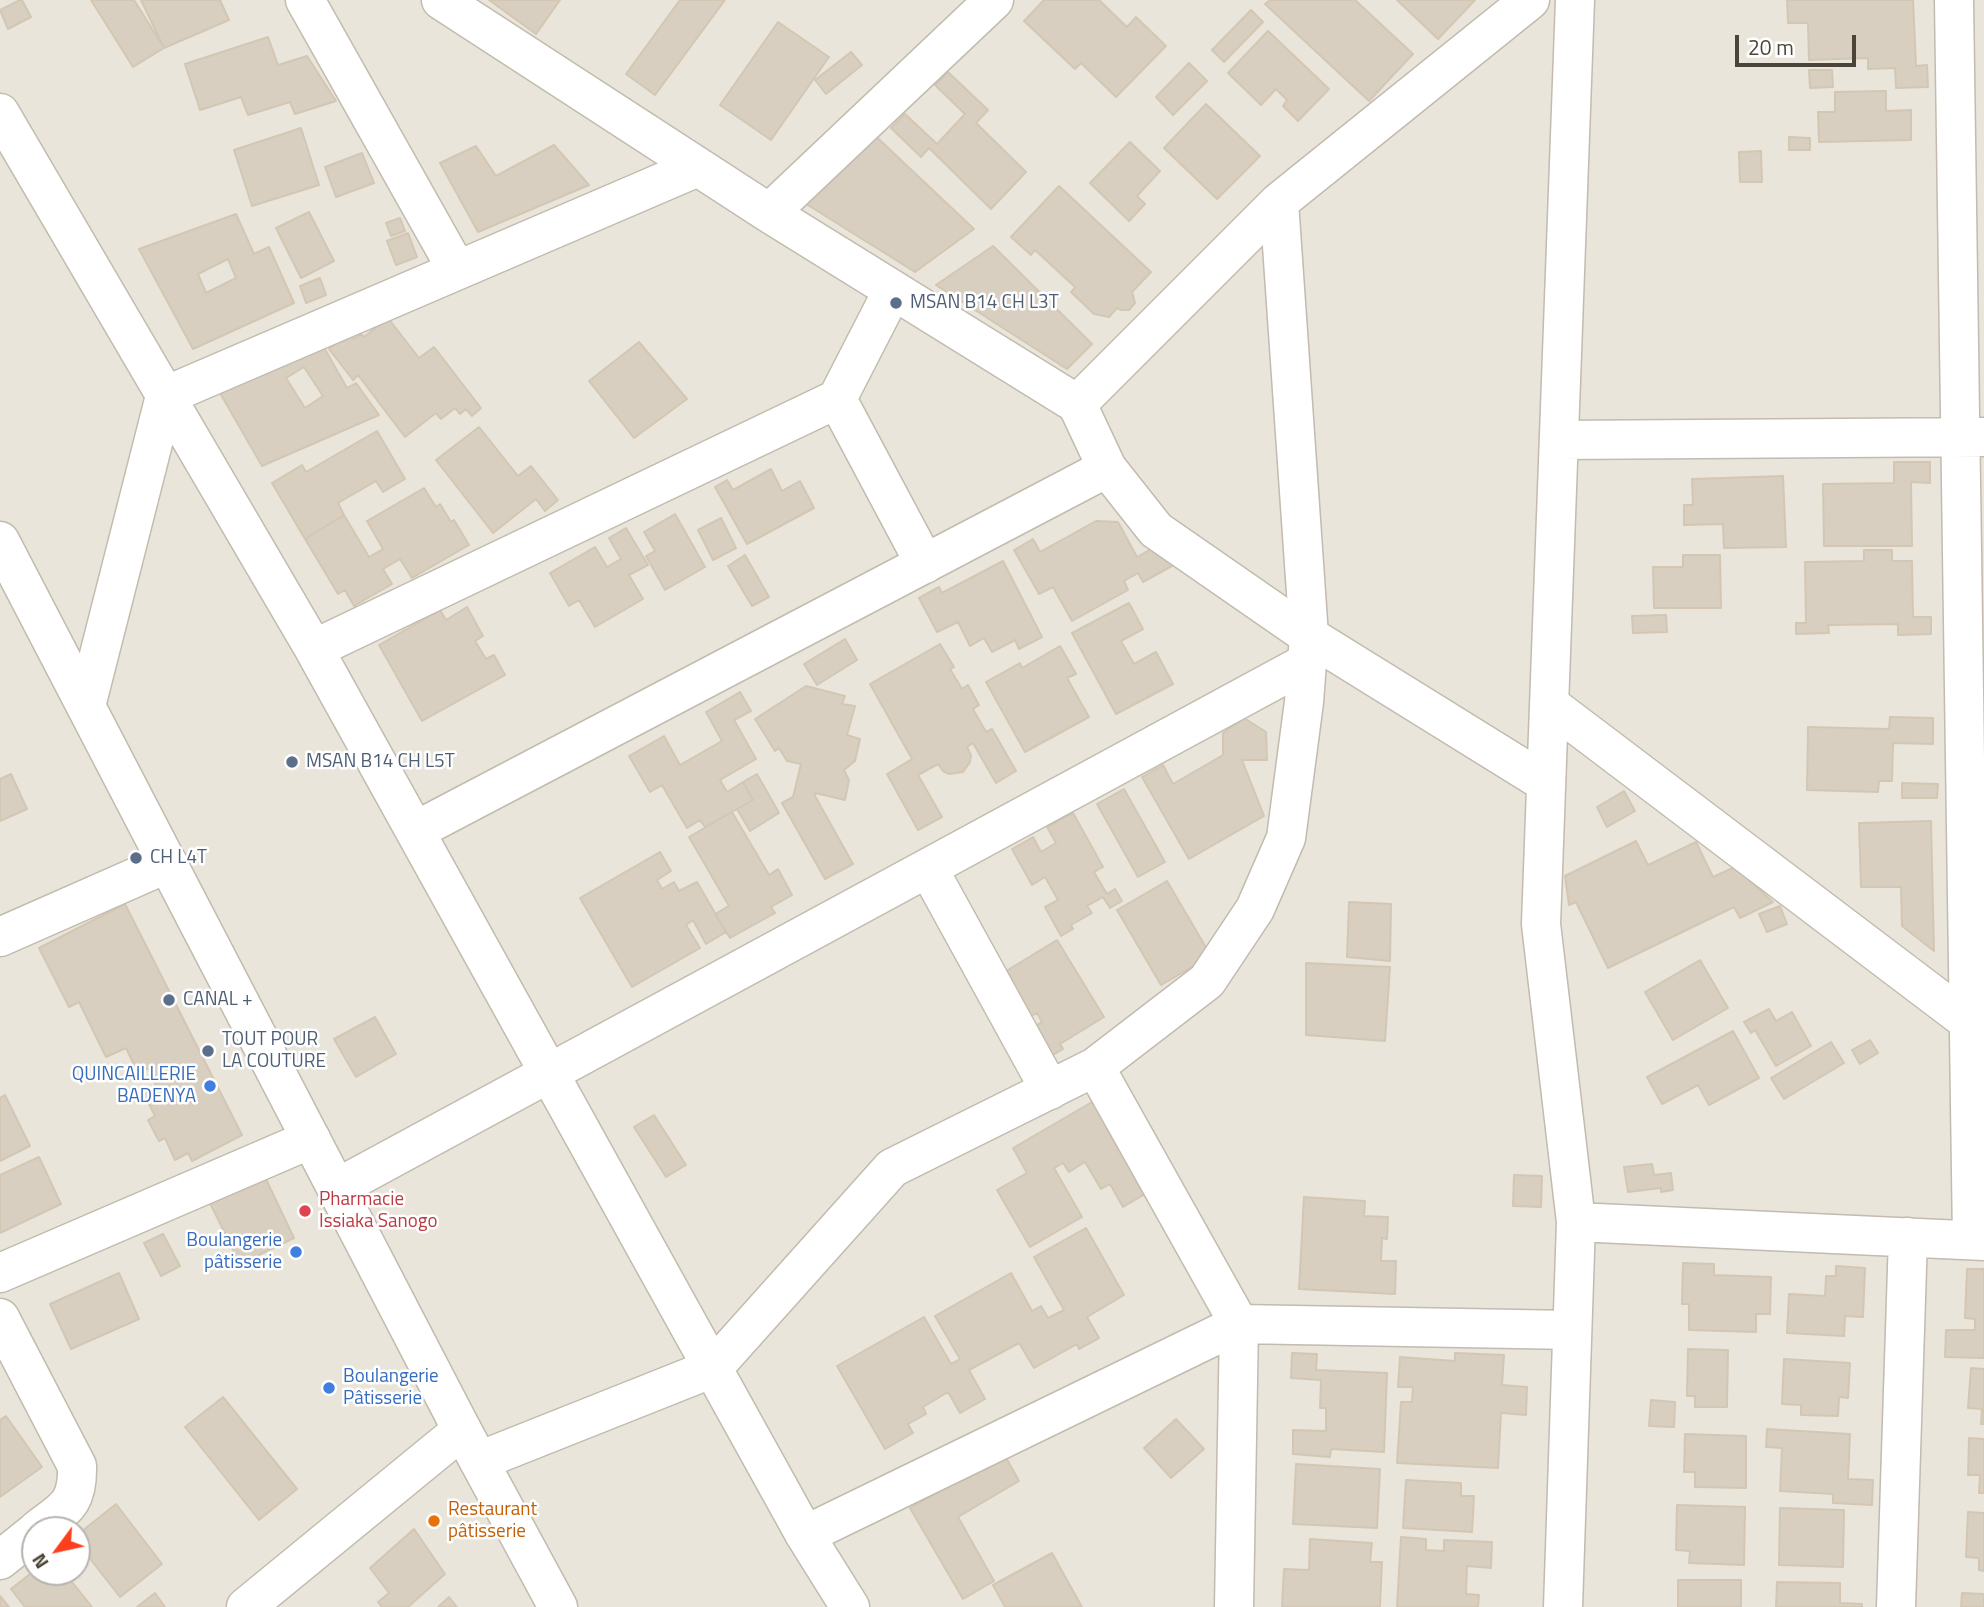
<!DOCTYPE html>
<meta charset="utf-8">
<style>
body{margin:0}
#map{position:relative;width:1984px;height:1607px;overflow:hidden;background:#f6f3ec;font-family:"Titillium Web",sans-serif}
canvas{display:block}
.north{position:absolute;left:21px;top:1516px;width:70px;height:70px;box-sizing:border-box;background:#fff;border:2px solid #b7b4b0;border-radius:50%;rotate:237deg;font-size:19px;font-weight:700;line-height:28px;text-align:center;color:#4b4439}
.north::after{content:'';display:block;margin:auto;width:24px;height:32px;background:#fc3f1d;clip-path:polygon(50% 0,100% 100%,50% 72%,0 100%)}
.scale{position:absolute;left:1735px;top:35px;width:121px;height:32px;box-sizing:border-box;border:4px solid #4b4439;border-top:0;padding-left:9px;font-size:21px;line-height:24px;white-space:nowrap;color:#4b4439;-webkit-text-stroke:5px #fff;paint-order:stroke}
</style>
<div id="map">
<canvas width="1984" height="1607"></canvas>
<div class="north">N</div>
<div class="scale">20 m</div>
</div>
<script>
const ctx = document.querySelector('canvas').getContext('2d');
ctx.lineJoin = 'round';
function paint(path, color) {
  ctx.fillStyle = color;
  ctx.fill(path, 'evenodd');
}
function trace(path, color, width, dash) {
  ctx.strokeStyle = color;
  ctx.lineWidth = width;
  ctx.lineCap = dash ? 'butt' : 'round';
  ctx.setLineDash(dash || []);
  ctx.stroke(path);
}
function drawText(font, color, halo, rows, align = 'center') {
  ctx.font = font + ' "Titillium Web",sans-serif';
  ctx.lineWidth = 5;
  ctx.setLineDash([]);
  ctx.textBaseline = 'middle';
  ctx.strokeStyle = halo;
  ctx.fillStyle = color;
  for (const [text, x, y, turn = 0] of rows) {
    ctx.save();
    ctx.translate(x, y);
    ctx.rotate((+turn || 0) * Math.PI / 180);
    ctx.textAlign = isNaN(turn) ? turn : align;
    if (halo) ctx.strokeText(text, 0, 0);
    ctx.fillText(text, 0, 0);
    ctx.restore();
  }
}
paint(new Path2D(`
 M0,0H1984V1607H0ZM35,1530H77V1572H35Z`), '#eae5da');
const building = new Path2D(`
 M20,0H22L31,17L8,29L0,10Z
 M91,0H134L164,48L133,67Z
 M141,0H220L229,20L164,48Z
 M489,0H560L536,34Z
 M680,0H725L655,95L626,74Z
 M1044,0H1099L1127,27L1136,17L1166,46L1116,97L1081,63L1075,69L1024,21Z
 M1270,0H1355L1413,54L1369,101L1265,4Z
 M1397,0H1475L1438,39Z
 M1787,0H1913L1916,66L1927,65L1928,87L1896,88L1895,68L1868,69V58L1809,60L1808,23H1788Z
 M1251,10L1263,22L1224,62L1212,50Z
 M778,22L829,57L771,140L720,105Z
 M1268,31L1329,89L1298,121L1283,106L1287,100L1276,89L1261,105L1228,73Z
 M268,37L278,65L307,56L336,101L295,114L290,102L248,115L241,97L200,110L185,64Z
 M851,52L862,65L826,94L815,80Z
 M1189,63L1207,81L1173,115L1156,97Z
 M1809,70H1832L1833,87L1810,88Z
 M948,72L988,110L976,123L1026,172L991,209L929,148L921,157L891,128L905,114L937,144L965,114L935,85Z
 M1886,91V111L1911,110V140L1819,142L1818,112H1835V92Z
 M1206,104L1260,156L1217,199L1164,148Z
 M301,128L319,185L252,206L234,150Z
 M867,128L974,229L915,272L795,197Z
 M1789,137L1810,138V150H1789Z
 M1130,142L1160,171L1137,196L1145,204L1129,221L1090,183Z
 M554,145L589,185L478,232L440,163L476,146L496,176Z
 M1761,151L1762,182H1740L1739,152Z
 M362,153L374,183L336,197L325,167Z
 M1059,186L1151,272L1132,292L1135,303L1129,310H1121L1117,308L1109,317L1094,314L1071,292L1075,287L1035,250L1031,255L1011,237Z
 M309,212L334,261L301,278L276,228Z
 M236,214L254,254L269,247L294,303L193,349L139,249ZM228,259L236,278L206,293L198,274Z
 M400,218L405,231L391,236L386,223Z
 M408,233L417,257L396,265L387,241Z
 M993,246L1092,344L1067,369L936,285Z
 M320,278L326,295L306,303L300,286Z
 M388,318L419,358L434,347L481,408L472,416L466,409L460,414L455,408L441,419L436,413L405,437L358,375L353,380L329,349L349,333L354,339L361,334L364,337Z
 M639,342L687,399L634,438L589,381Z
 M322,344L347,388L356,383L379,415L262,466L220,393ZM304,367L323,396L305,408L286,378Z
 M479,427L518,476L531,466L558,500L545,511L536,499L493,533L436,460Z
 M377,431L405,479L383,492L376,481L338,503L344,515L305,539L272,483L302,465L306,472Z
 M1894,462H1930V483L1911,482L1912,546H1824L1823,484L1894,483Z
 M771,469L782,491L800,481L814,508L747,544L715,487L727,480L733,490Z
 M1783,476L1786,547L1724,548L1723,524L1684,525V505H1693L1692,479Z
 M424,488L436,507L440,504L451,522L454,520L469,545L412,578L400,559L383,569L392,584L354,606L345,590L338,594L305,539L344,515L369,557L383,549L367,521Z
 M675,514L705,567L665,590L646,556L655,551L644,532Z
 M721,518L736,548L713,560L698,530Z
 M1096,521L1118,522L1137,557L1158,545L1181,561L1143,582L1138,573L1124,581L1128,590L1072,621L1053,587L1039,594L1014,550L1033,539L1040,552Z
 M626,528L648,565L629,575L643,599L595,627L579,600L569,606L550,573L595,547L607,567L621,559L609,538Z
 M1864,550H1892V561H1912L1913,617H1931V634L1898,635V624L1828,625L1829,633L1796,634V623H1806L1805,562L1864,561Z
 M745,555L769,597L752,606L728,566Z
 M1683,555H1720L1721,608H1654L1653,567H1683Z
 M1003,561L1042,637L1019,649L1015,640L992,652L984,638L970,646L958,622L937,632L919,598L939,587L942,593Z
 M1129,603L1143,629L1121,641L1134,664L1156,652L1173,684L1116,714L1072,633Z
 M467,607L483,636L475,641L486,659L494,655L505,675L422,721L379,645L440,610L446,620Z
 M1666,615L1667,632L1633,633L1632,616Z
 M845,639L857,660L817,685L804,664Z
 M940,644L954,667L950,669L962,689L968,685L979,705L973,709L986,732L992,729L1016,771L996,783L973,743L967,747L971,755L970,762L963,772L949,774L943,771L938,764L918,775L942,817L918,830L887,774L912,759L870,684Z
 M1060,646L1076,674L1067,678L1089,717L1025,752L986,682L1020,663L1022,668Z
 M806,686L845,696L842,704L855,706L847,735L860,739L855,761L844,770L849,780L845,800L815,793V796L853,864L825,879L782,803L793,797L801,764L787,761L779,748L775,751L755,719Z
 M740,692L751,711L734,720L756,759L720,780L727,792L743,782L753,800L705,827L700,820L687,828L662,785L650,792L629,756L664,736L680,765L722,741L706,712Z
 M1890,717L1933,718V744L1893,743L1892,781H1879L1878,792L1807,790L1808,727L1889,729Z
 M1244,718L1266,732L1267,760H1242L1264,816L1189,859L1142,777L1163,765L1173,784L1223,755V733Z
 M11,774L27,809L0,821V779Z
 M757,774L779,813L750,831L737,809L753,800L743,782Z
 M1902,783L1938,784L1937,798H1902Z
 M1124,789L1165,862L1138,877L1097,804Z
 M1624,791L1635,811L1607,827L1597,807Z
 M732,812L769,875L778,869L792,895L771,907L775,913L730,938L715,914L729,906L689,837Z
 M1073,813L1103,867L1094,872L1107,894L1115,889L1122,901L1110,908L1103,897L1087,906L1092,913L1071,925L1073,929L1061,936L1045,907L1058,900L1045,877L1032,885L1012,849L1033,837L1041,852L1056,843L1047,827Z
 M1931,821L1934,951L1902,926L1901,887H1861L1859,823Z
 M1636,841L1648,865L1696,842L1713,877L1735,867L1773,902L1740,918L1734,907L1608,968L1576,902L1569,905L1565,876Z
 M660,852L671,871L657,880L662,889L674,882L679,891L697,882L726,932L706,944L693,920L686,925L700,948L632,987L580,898Z
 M1167,881L1211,956L1161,985L1117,910Z
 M1349,902L1391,904L1390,961L1347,957Z
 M125,904L242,1135L192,1161L188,1153L175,1160L165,1138L159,1141L148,1120L155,1116L144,1094L157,1088L148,1068L138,1073L126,1048L106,1057L79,1002L69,1007L39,948Z
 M1780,906L1787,924L1767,932L1759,914Z
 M1057,940L1104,1017L1060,1044L1063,1049L1046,1059L1028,1030L1042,1022L1037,1013L1030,1017L998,976Z
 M1700,960L1728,1008L1673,1040L1645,992Z
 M1306,963L1390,967L1385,1041L1306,1035Z
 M1769,1009L1776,1021L1792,1012L1811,1046L1776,1066L1755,1030L1751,1033L1744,1022Z
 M375,1017L396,1054L356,1077L334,1039Z
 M1733,1031L1759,1078L1709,1105L1698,1085L1662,1104L1647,1077Z
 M1870,1040L1878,1053L1860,1064L1852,1050Z
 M1831,1042L1844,1063L1784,1099L1771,1078Z
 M5,1095L30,1146L0,1161V1098Z
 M1099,1098L1157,1187L1123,1207L1110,1184L1101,1189L1085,1162L1069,1172L1063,1163L1054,1168L1082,1217L1030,1247L997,1190L1027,1173L1013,1148Z
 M654,1115L686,1165L666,1177L634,1127Z
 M39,1157L61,1204L0,1233V1175Z
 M1652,1164L1654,1175L1671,1173L1673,1190L1661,1192V1188L1628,1192L1624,1167Z
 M264,1175L294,1238L240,1264L209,1201Z
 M1514,1175L1542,1176L1541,1207L1513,1206Z
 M1304,1197L1365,1201L1364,1216L1388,1217L1387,1239L1382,1238L1381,1261H1396L1395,1294L1299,1289Z
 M1086,1228L1124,1295L1087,1317L1099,1338L1079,1349L1077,1344L1034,1368L1019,1343L969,1370L985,1399L960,1413L948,1392L923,1407L926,1414L908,1424L913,1433L885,1449L837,1366L924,1317L951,1364L960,1359L935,1316L1011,1273L1032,1311L1041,1306L1048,1318L1064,1310L1034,1257Z
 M163,1234L180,1266L161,1276L144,1243Z
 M1683,1263L1714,1264V1275L1771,1277L1770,1314H1756V1332L1689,1330V1304H1682Z
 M1836,1266L1865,1268L1863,1317L1845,1316L1844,1336L1787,1333L1789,1294L1825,1296L1826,1276H1836Z
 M1967,1269H1984V1358L1945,1357L1946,1330H1975V1319L1965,1318Z
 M119,1273L139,1319L71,1349L50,1304Z
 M1688,1349L1728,1350L1727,1407H1695V1396H1687Z
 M1292,1353L1317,1354L1316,1370L1387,1373L1384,1452L1331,1449L1330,1457L1293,1454V1430L1326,1431V1408H1320L1321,1380L1291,1378Z
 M1455,1353L1504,1355L1502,1385L1527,1387L1526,1415L1501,1413L1498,1468L1397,1463L1401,1402H1412L1413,1387H1398L1400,1357L1455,1361Z
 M1784,1359L1850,1363L1848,1398L1839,1397L1838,1416L1801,1415V1405L1782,1404Z
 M1971,1368L1984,1369V1424H1981L1982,1409L1968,1408Z
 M223,1397L297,1489L259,1520L185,1427Z
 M1651,1400L1675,1402L1674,1427L1649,1426Z
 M6,1416L42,1467L0,1497V1420Z
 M1176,1419L1204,1449L1171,1478L1144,1448Z
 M1767,1429L1850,1434L1848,1479L1873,1480L1872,1505L1833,1503V1494L1780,1491L1782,1448L1766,1447Z
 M1685,1434L1746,1436V1488L1695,1487V1472H1684Z
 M1969,1438L1984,1439V1493H1979L1980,1475H1968Z
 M1004,1454L1019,1481L958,1517L994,1581L963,1599L910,1508Z
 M1296,1464L1380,1469L1377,1528L1293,1524Z
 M1406,1480L1461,1483V1496H1474L1472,1532L1403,1528Z
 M116,1504L162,1564L120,1597L77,1542V1535Z
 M1677,1505L1745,1507L1744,1565L1689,1563L1690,1551L1676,1550Z
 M1780,1508L1844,1510L1843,1567L1779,1565Z
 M1968,1512L1984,1513V1571L1979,1570V1558L1966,1557Z
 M414,1529L445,1574L408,1607H382L378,1602L389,1593L370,1568Z
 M1401,1537L1426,1539V1550L1444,1551V1540L1492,1542L1491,1568L1467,1566L1466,1594L1479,1595L1478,1607H1397Z
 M1310,1539L1372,1543L1370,1562H1382L1380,1607H1282L1284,1569L1309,1570Z
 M1052,1553L1082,1607H1005L993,1585Z
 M35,1570V1572H64L92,1607H25L11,1589Z
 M1678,1580H1741V1607H1678Z
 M1777,1582L1840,1583V1603L1862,1604V1607H1776Z
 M155,1593L165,1607H137Z
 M1962,1593L1984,1594V1607H1961Z
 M0,1596L9,1607H0Z
 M449,1597L457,1607H438Z`);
paint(building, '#d8cfc1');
trace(building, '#d3c7b4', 2);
const minor = new Path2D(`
 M305,0L457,270
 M441,0L769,213L1077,404L1107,468L1156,530L1309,636L1546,783
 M1954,0L1972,1240
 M0,113L314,649L805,1535L850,1607
 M769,213L994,0
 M837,399L925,564
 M1077,404L1279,202L1530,0
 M1559,440L1984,437
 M314,649L837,399L893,290
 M1549,704L1969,1022
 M86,706L165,396L698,167
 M415,831L1107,468
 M928,868L1050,1090
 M0,937L168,863
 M1095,1067L1239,1324L1234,1607
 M337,1188L1306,663
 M1576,1222L1984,1241
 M0,1273L311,1139
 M0,1318L77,1466C78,1505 65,1508 37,1530
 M479,1461L713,1368L892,1168L1095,1067L1207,981L1255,909L1286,838L1304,702L1309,636L1279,202
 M805,1535L1239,1324L1572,1330
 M0,1560L35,1532
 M246,1607L462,1430
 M1563,1607L1576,1222L1541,924L1575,0
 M1896,1607L1908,1237`);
const tertiary = new Path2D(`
 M0,541L462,1430L558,1607`);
trace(minor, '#c2bbae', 41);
trace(tertiary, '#c2bbae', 41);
trace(minor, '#fff', 38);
trace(tertiary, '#fff', 38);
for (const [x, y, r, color] of [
 [896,303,7,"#5c6f8a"],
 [292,762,7,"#5c6f8a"],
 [136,858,7,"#5c6f8a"],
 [169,1000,7,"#5c6f8a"],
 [208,1051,7,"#5c6f8a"],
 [210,1086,7,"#3f7fe0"],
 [305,1211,7,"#e0444e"],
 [296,1252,7,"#3f7fe0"],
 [329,1388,7,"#3f7fe0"],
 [434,1521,7,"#e8710a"]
]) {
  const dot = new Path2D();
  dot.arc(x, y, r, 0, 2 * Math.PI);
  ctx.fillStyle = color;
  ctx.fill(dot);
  trace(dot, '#fff', 2.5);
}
drawText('19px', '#4e5e75', '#fff', [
 ["MSAN B14 CH L3T",910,303],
 ["MSAN B14 CH L5T",306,762],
 ["CH L4T",150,858],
 ["CANAL +",183,1000],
 ["TOUT POUR",222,1040],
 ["LA COUTURE",222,1062]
], 'left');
drawText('19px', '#366cbe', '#fff', [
 ["QUINCAILLERIE",196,1075],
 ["BADENYA",196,1097],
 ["Boulangerie",282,1241],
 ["pâtisserie",282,1263],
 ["Boulangerie",343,1377,"left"],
 ["Pâtisserie",343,1399,"left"]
], 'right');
drawText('19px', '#be3a42', '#fff', [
 ["Pharmacie",319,1200],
 ["Issiaka Sanogo",319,1222]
], 'left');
drawText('19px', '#c56008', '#fff', [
 ["Restaurant",448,1510],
 ["pâtisserie",448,1532]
], 'left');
</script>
